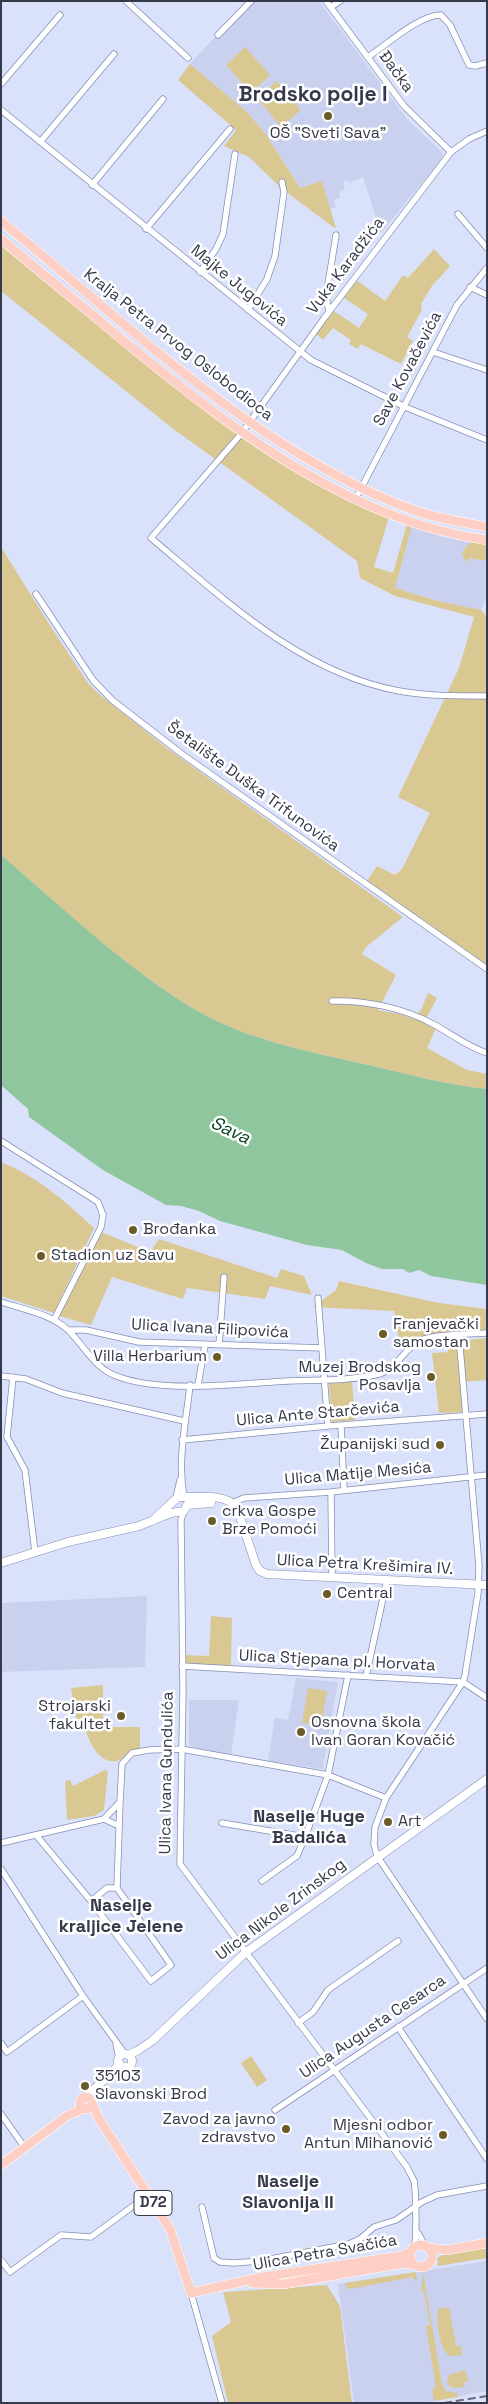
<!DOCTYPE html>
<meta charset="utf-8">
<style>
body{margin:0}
#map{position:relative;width:488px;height:2404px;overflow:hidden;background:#dae2fb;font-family:"Space Grotesk",sans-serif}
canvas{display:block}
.frame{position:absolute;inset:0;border:2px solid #35394a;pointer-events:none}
</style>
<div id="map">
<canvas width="488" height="2404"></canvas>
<div class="frame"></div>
</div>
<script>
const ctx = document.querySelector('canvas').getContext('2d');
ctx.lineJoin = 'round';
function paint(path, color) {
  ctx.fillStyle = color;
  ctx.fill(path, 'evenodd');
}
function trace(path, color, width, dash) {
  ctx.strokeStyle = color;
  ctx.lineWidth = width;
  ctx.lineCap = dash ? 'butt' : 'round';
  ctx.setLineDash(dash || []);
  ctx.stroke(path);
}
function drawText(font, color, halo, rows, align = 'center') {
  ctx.font = font + ' "Space Grotesk",sans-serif';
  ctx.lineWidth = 5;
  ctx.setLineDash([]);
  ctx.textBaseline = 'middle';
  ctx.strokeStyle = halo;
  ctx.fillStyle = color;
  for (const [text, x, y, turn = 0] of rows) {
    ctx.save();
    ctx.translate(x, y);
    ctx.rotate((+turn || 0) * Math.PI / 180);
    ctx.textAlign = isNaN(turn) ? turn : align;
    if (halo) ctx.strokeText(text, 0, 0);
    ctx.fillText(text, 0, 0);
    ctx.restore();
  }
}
paint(new Path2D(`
 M252,1H319L408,120L441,151L443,155L440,161L381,233L363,177L349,183L348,180L343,182L345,190L339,192L340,198L334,200L336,207L330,209L322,181L300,188L265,133L247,112L190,64L223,28Z
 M412,526L472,542L466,546L462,554L469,562L470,558L487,561V595L481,610L434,600L395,588Z
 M147,1596L145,1667L1,1672L2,1603Z
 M296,1678L338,1682L323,1769L268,1761L275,1718L288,1720Z
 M189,1700H239L231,1755L189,1746Z
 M487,2261V2391L422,2403H354L338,2284Z`), '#c9d1ee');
paint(new Path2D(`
 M245,47L270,75L251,93L226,65Z
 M190,64L247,112L265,133L300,188L322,181L336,228L333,227L281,188L249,157L224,146L236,130L178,80Z
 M277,81L301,110L281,127L257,98Z
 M1,244L241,437L284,465L389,517L374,567L393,573L407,524L412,526L395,588L434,600L481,610L487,617V965L367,881L377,866L395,875L402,869L430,813L398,797L459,668L474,617L395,596L360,578L357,561L172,428L1,291Z
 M434,249L450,266L432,286L421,304L422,310L407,337L413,341L401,364L361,344L358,349L349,344L351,340L333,328L323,340L316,334L334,311L359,328L368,314L344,298L356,280L385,301L403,275L408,278Z
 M472,542L487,544V561L470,558L469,562L464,559L462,554L466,546Z
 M1,547L51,627L88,683L99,694L168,749L403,917L366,947L362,954L396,975L378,1010L400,1014L413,1019L421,1010L428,993L437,998L426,1019L438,1024L427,1048L467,1070L487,1074V1089C446,1085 408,1074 368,1065C307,1051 244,1040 189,1006C121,964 62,908 1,855Z
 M1,1162C38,1177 65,1201 94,1228L54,1313L1,1296Z
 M99,1231L150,1252L159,1239L277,1278L281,1269L304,1276L312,1295L270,1286L265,1299L187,1288L183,1299L112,1277L91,1325L59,1316Z
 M339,1281L439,1303L487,1309V1332L399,1341L394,1311L313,1307L336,1290Z
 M487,1338V1380L462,1382L464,1412L439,1413L432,1353L448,1352L447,1342Z
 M352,1381L355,1420L332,1422L329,1383Z
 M211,1616L232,1618L231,1667L186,1664V1655L209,1656Z
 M103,1685V1727H140V1750C132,1752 127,1757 120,1760C98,1768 87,1737 83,1722L77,1723L71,1688Z
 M308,1688L327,1691L321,1726L302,1723Z
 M105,1770L108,1771L104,1810L94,1816L67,1820L65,1781L70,1780L73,1786Z
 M251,2056L267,2080L257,2087L241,2063Z
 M487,2248V2258L438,2266L437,2258L444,2254Z
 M416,2272L417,2279L415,2281L413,2277L350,2289L347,2288L345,2283Z
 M423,2272L442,2384L446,2391L457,2393L458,2397L434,2401L432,2390L435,2387V2382L426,2326L430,2325L424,2291H421Z
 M327,2285L340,2306L352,2403H228L212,2336L231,2322L223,2292Z
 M449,2307L456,2346H461L462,2355L450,2356C438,2349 437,2322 438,2309Z
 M465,2370L469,2382H464L465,2387L452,2388L447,2384L449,2375Z`), '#dac893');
paint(new Path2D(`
 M1,855C62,907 121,964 189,1006C244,1040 307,1051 368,1065C408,1074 446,1085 487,1089V1285L431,1276L419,1270L409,1273L403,1269H382L366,1263L342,1250L307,1245L220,1221L199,1211L181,1206L166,1205L103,1170L29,1117L28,1109L1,1085Z`), '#90c69e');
const street = new Path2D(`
 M126,1L188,58
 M326,1L404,106L451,152
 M331,7L340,1
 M218,35L251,1
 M368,57C386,45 421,14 441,15L450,25L469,65L475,66L487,63
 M1,84L60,15
 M1,110L311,360L405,407L487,440
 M487,131L469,139L451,152L325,317L241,434L151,538C225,600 301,673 399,691C427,696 458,696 487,696
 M40,142L114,54
 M92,185L163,99
 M458,214L487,248
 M146,229L230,129
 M200,272L216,249L223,234L235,154
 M470,287L487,295
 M248,310L267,279L275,256L284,192L282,182
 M329,311L326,297L336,235
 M433,352L487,370
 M356,498L457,305L487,268
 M36,594L93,680L112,700L182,754L487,969
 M332,1001C365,1000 404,1008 433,1024C450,1033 468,1047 487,1053
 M1,1141L98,1202L103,1215L101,1227L54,1320
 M318,1298L328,1426
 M1,1302C23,1309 50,1314 67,1329C85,1346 94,1369 119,1377C163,1393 240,1384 288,1381C317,1380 350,1381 379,1374C397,1369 404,1349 419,1341C431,1334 472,1334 487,1333
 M68,1330H86L139,1342L322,1348
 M459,1336L479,1566L478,1593L465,1675L463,1682L386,1798L375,1827L374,1844L377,1856L487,2019
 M219,1345L224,1277
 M1,1376L26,1379L62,1393L184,1421
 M13,1377L7,1437L25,1470L35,1552
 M198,1385L205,1345
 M341,1425L344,1490
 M182,1440L328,1426L487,1414
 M331,1492L332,1578
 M176,1498L180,1480
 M184,1498C177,1460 186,1423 190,1385
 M232,1503L244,1498L331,1492L487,1475
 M184,1511L181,1520L183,1690L180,1864L407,2167C409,2172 412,2176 414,2181C416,2191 417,2240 414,2248
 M182,1666L463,1682L487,1698
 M366,1676L387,1580
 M104,1819L119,1826
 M222,1823L305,1837
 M36,1835L91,1901L151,1981L171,1965L117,1888L120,1802
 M1,1843L104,1819L120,1802L122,1764L132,1753L149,1750L181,1749L328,1775L386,1798
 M1,1869L83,1996L125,2054
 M262,1881L297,1856L305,1837L328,1775L348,1675
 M91,1901L107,1888H117
 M298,2023L313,2012L328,1990L398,1941
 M398,2027L487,2159
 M1,2043L7,2052L83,1996
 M116,2044L119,2058
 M275,2110L487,1968
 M1,2114L25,2148
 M202,2207L214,2258L220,2262L234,2263L260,2261L349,2244L360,2239L374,2227L396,2220L422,2202L437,2195L487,2186
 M418,2233L426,2247
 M1,2260L10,2272L61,2235L91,2237L148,2195
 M191,2293L222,2403`);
const secondary = new Path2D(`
 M187,1505L211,1503
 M152,1521L178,1497C195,1498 226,1492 237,1508L256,1565L260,1571L267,1574L487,1585
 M1,1563L68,1542L139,1526L171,1513L184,1511L187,1505
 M118 2061a7 7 0 1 1 14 0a7 7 0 1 1-14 0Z
 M128,2055L137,2051L152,2041L245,1953L487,1779
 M115,2076L125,2067
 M84,2097L113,2073L119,2063`);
const primary = new Path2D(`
 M1,221C127,324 262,456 416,511C439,519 463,522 487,527
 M1,239C46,277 91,313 135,350C236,432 354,522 487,540
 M80 2103a6 6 0 1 1 12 0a6 6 0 1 1-12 0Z
 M92,2103L99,2119L170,2229L191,2293L262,2277L401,2256L411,2252
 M1,2165L67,2116L84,2108
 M410 2256a11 11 0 1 1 22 0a11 11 0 1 1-22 0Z
 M428,2248L447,2250L487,2243
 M252,2283L284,2284L404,2263L415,2265`);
trace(street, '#838eb5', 7);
trace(secondary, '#838eb5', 9);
trace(primary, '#fff', 10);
trace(street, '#fff', 5.5);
trace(secondary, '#fff', 8);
trace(primary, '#fdcfc5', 9);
trace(new Path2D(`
 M444,2403L487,2396`), '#656a7d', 2, [8, 4]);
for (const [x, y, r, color] of [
 [328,116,5,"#6b5b28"],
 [133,1230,5,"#6b5b28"],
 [41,1256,5,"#6b5b28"],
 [383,1334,5,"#6b5b28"],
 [217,1357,5,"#6b5b28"],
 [431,1377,5,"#6b5b28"],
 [440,1445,5,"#6b5b28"],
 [212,1521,5,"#6b5b28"],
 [327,1594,5,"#6b5b28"],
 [121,1716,5,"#6b5b28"],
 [301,1732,5,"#6b5b28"],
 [388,1822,5,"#6b5b28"],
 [85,2086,5,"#6b5b28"],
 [286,2129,5,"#6b5b28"],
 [443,2135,5,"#6b5b28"]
]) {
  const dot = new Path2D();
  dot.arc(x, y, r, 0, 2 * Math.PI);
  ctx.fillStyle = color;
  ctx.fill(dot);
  trace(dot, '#fff', 2);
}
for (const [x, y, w] of [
 [153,2203,38]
]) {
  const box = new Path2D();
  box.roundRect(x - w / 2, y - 12.5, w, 25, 4);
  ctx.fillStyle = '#fff';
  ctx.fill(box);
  trace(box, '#35394a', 1);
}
drawText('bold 15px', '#35394a', null, [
 ["D72",153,2203]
]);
drawText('16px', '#35394a', '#fff', [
 ["Đačka",396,72,54],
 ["Vuka Karadžića",346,266,-53],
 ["Majke Jugovića",239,286,39],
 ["Kralja Petra Prvog Oslobodioca",178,345,38],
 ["Save Kovačevića",408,369,-62],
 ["Šetalište Duška Trifunovića",253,787,36],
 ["Ulica Ivana Filipovića",210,1329,3],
 ["Ulica Ante Starčevića",318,1414,-5],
 ["Ulica Matije Mesića",358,1474,-5],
 ["Ulica Petra Krešimira IV.",365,1565,3],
 ["Ulica Stjepana pl. Horvata",337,1661,3],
 ["Ulica Ivana Gundulića",167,1773,-89],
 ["Ulica Nikole Zrinskog",281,1910,-37],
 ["Ulica Augusta Cesarca",373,2027,-34],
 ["Ulica Petra Svačića",325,2253,-10]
]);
drawText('16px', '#35394a', '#fff', [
 ["OŠ \"Sveti Sava\"",328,134,"center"],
 ["Brođanka",143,1230],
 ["Stadion uz Savu",51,1256],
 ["Franjevački",393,1325],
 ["samostan",393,1343],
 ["Villa Herbarium",207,1357,"right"],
 ["Muzej Brodskog",421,1368,"right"],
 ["Posavlja",421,1386,"right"],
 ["Županijski sud",430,1445,"right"],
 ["crkva Gospe",222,1512],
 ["Brze Pomoći",222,1530],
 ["Central",337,1594],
 ["Strojarski",111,1707,"right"],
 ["fakultet",111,1725,"right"],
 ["Osnovna škola",311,1723],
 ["Ivan Goran Kovačić",311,1741],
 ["Art",398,1822],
 ["35103",95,2077],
 ["Slavonski Brod",95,2095],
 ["Zavod za javno",276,2120,"right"],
 ["zdravstvo",276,2138,"right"],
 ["Mjesni odbor",433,2126,"right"],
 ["Antun Mihanović",433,2144,"right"]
], 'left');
drawText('italic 18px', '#00431e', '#fff', [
 ["Sava",230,1131,25]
]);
drawText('bold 18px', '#35394a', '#fff', [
 ["Naselje Huge",309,1817],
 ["Badalića",309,1838],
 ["Naselje",121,1906],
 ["kraljice Jelene",121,1927],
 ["Naselje",288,2182],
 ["Slavonija II",288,2203]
]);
drawText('bold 21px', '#35394a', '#fff', [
 ["Brodsko polje I",313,95]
]);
</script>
